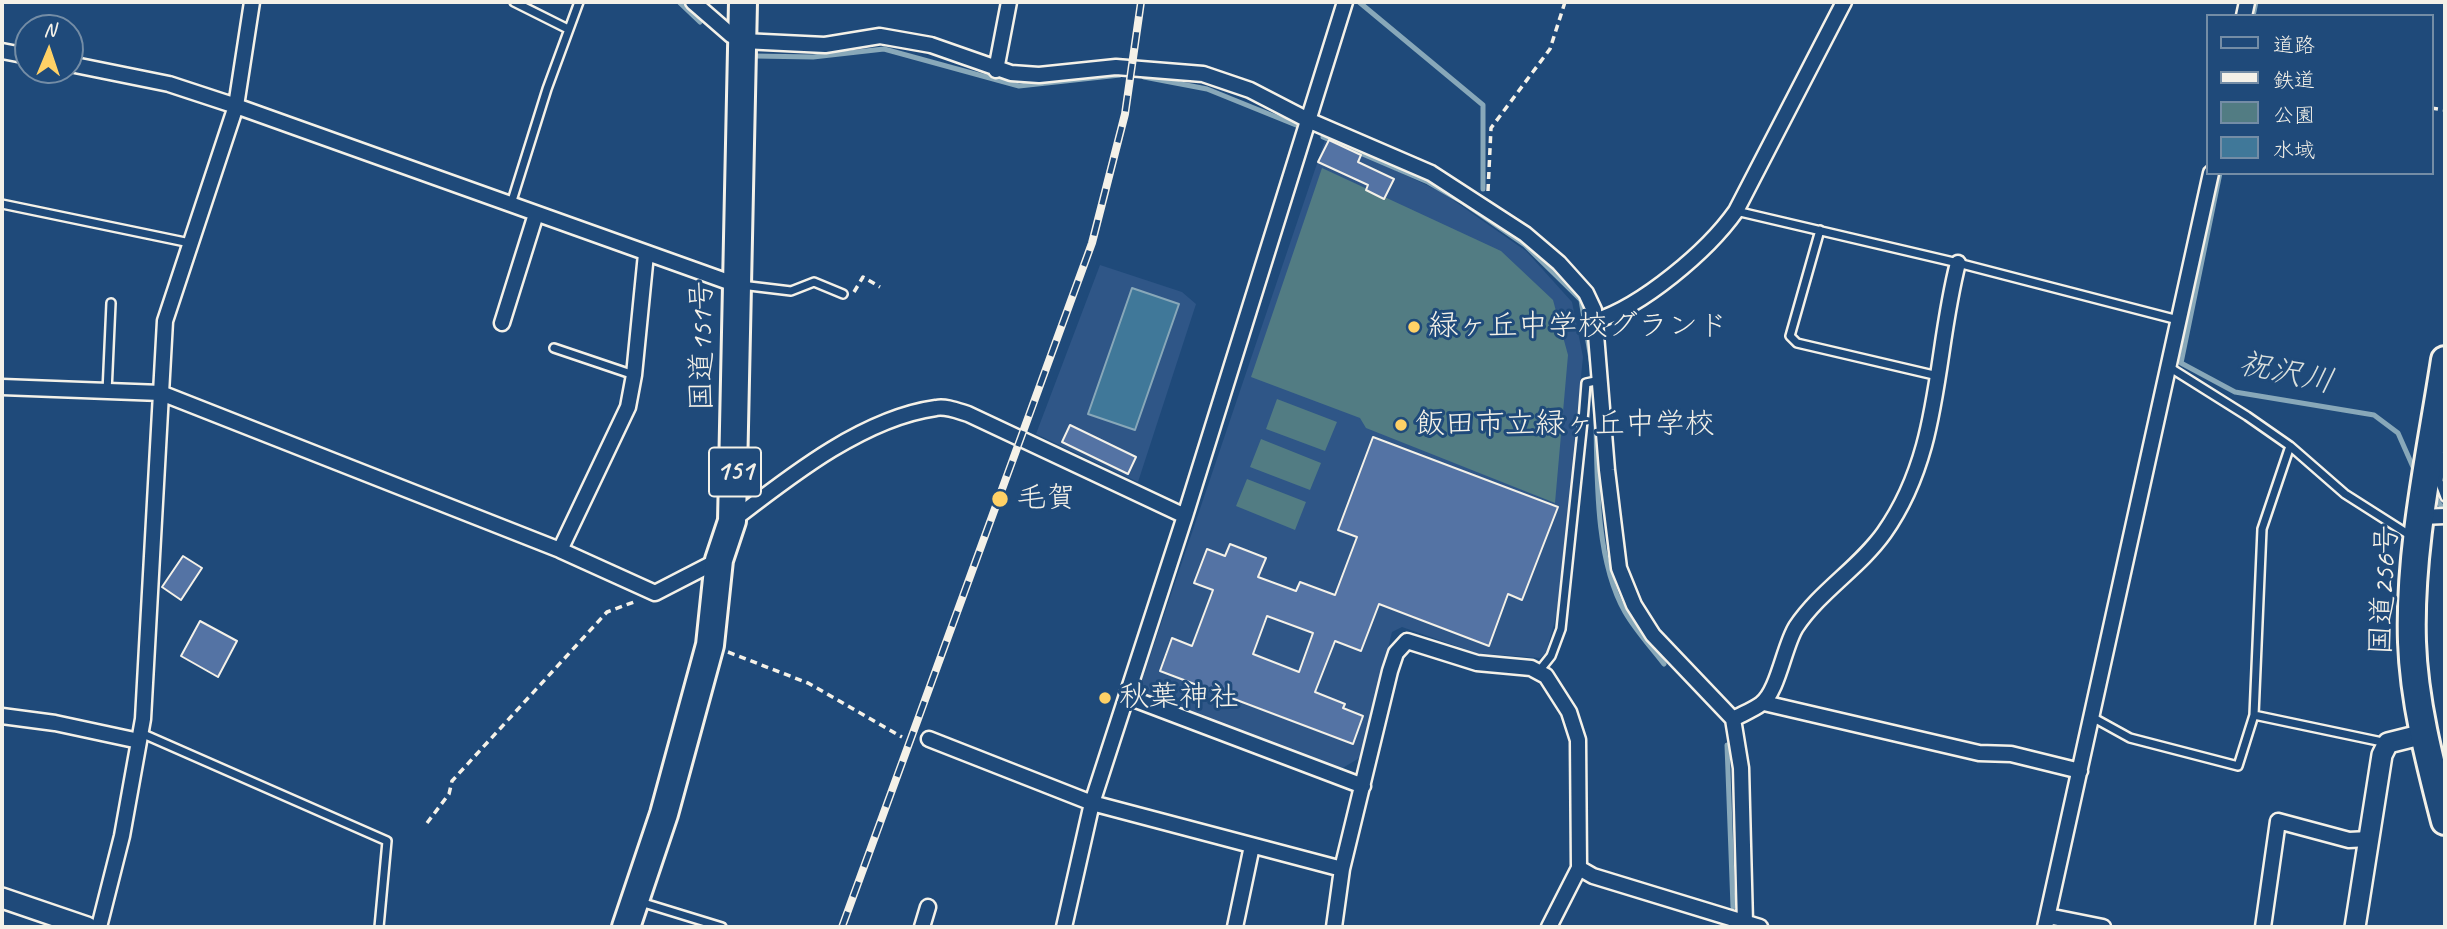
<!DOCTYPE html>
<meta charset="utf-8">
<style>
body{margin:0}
#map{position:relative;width:2447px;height:929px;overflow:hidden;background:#1f4a7a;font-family:Caveat,"Klee One",sans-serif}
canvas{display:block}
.frame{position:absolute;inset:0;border:4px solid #f4f1e8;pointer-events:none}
.legend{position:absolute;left:2206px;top:14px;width:228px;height:161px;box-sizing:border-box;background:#1f4a7a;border:2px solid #748da6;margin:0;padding:9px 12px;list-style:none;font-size:21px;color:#f4f1e8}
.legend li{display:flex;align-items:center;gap:14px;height:35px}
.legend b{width:35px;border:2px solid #748da6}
.north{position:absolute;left:14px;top:14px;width:70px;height:70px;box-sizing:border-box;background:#1f4a7a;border:2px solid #748da6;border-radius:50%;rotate:2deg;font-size:19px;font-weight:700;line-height:28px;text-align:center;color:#f4f1e8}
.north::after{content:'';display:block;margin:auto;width:24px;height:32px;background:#ffd166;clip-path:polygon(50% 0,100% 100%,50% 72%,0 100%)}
</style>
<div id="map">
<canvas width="2447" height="929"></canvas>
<div class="frame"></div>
<ul class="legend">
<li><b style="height:9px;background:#1f4a7a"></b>道路</li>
<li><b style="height:9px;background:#f4f1e8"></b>鉄道</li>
<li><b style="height:19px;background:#527c83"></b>公園</li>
<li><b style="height:19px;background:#407899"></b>水域</li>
</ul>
<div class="north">N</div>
</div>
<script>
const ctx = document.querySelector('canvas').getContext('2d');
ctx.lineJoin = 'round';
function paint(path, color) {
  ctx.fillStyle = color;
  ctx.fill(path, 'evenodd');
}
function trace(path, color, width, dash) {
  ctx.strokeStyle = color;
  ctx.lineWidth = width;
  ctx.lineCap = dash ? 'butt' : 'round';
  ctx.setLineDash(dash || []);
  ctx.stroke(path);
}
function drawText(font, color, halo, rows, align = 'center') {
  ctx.font = font + ' Caveat,"Klee One",sans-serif';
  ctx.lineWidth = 6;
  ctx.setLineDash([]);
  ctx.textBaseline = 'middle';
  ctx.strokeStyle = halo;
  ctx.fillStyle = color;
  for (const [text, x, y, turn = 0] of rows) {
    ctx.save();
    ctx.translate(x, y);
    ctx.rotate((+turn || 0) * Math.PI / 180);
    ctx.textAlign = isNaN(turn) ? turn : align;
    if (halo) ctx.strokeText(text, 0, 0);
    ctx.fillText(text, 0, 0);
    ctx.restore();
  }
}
paint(new Path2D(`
 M1326,137L1443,193L1526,251L1572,302L1583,357L1557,613L1546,653L1540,658L1476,653L1402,627L1392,632L1361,757L1341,769L1151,697L1141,683Z
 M1100,265L1182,292L1196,304L1138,482L1036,434Z`), '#2f5687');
paint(new Path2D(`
 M1322,168L1501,251L1553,300L1568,355L1555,503L1366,428L1360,418L1251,377Z
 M1277,399L1337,422L1325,451L1266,429Z
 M1261,439L1321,463L1310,490L1250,467Z
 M1247,479L1306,502L1295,530L1236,506Z`), '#527c83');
const water = new Path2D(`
 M1132,288L1179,304L1135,430L1088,414Z`);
paint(water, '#407899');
trace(water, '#88a8b9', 2);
trace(new Path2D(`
 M679,2L700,22
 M1359,2L1483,105V189
 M2253,16L2256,2
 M755,56L813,57L884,49L1019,86L1120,75
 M1144,77L1207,89L1296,125
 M1323,137L1428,182L1461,201L1525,245L1581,300L1592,365
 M2220,173L2181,363L2235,392L2374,415L2398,433L2417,476
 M1596,417C1597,477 1595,559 1625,612C1636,631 1651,647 1664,664
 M2432,494L2445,511
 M1727,745L1733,907`), '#88a8b9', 5);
const building = new Path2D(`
 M1329,140L1361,155L1358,162L1394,179L1384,199L1366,190L1368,185L1318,162Z
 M1070,425L1136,457L1128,474L1062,442Z
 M1373,437L1558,507L1522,600L1508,594L1489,646L1379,604L1361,651L1335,641L1315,692L1345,704L1343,708L1363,716L1353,744L1160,671L1172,638L1192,646L1213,590L1194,583L1207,549L1225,556L1230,544L1266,558L1258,577L1296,591L1300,582L1335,595L1357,537L1338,530ZM1267,616L1313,633L1299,672L1253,654Z
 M183,556L202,568L181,600L162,587Z
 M200,621L237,641L218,677L181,656Z`);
paint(building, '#5473a4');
trace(building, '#f4f1e8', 2);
const lane = new Path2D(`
 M514,2L568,29
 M2,204L190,243
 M511,204L547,89L579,2
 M1736,211L1958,263L2178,320
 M1820,230L1790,336L1797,343L1938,376
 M741,285L791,291L814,282L843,294
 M554,348L634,375
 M2169,367L2247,416L2290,446L2345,494L2411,536
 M107,392L111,303
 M2436,455L2442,456L2439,481L2445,497
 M1539,671L1551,656L1561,629L1583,421L1586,383L1600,380
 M2254,715L2387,743
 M2092,717L2130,738L2238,766L2254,715L2262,529L2290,446
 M141,733L387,841L379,927
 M647,904L722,927`);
const street = new Path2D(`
 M693,2L731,35L743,41L825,45L880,36L931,45L1011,73L1039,75L1116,67L1203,74L1250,90L1308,120L1431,173L1525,234L1559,263L1586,293L1594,310L1607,470L1619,568L1634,605L1653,635L1733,719L1741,768L1745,923
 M2244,16L2247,2
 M2,51L28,56
 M70,64L169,84L236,106L737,285
 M996,70L1009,2
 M1595,321C1642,306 1707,252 1736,211L1844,2
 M502,323L536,214
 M2,387L161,393L560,550L655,593L719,560
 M2421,517L2445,516
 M732,521C789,477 863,418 936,408C946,406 958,411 968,414L1185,516
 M560,550L628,407L634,375L646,254
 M1128,697L1363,786
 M1764,703L1979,753L2011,754L2080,771
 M2,716L55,723L139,741
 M1733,719C1742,714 1753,710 1761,704C1778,692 1784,646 1796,627C1820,591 1859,568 1884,533C1942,451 1934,355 1958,263
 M929,739L1092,803L1342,869
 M2048,916L2103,927
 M99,927L122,836L143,719L165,321L236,106L252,2
 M922,927L928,907
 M1064,927L1092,803L1185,516L1345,2
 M1235,927L1252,846
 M1334,927L1342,869L1390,671L1396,653L1407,641L1477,663L1531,668L1546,676L1569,712L1578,740L1579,868L1593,876L1760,927
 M1549,927L1579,868
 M2045,927L2211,173
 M2263,927L2278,821L2349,840L2369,839`);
const secondary = new Path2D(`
 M2,898L87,927
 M2355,927L2382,755L2388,743L2424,734`);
const highway = new Path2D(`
 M2445,360C2431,452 2409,548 2412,642C2414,702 2430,763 2445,821
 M626,927L664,814L710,645L719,560L732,521L743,2`);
trace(lane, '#f4f1e8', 12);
trace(street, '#f4f1e8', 19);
trace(secondary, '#f4f1e8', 24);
trace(highway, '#f4f1e8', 32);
trace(new Path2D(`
 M2431,108L2445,110
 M1488,191L1491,128L1550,49L1565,2
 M854,292L863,277L880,287
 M728,652L808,683L902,737
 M427,823L449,794L452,781L607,612L634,602`), '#f4f1e8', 3.5, [7, 5]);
trace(lane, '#1f4a7a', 7);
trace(street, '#1f4a7a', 14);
trace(secondary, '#1f4a7a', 19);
trace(highway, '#1f4a7a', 26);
const rail = new Path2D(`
 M842,927L1092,243L1125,114L1141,2`);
trace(rail, '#f4f1e8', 8);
trace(rail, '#1f4a7a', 5, [16]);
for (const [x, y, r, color] of [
 [1414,327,7,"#ffd166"],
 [1401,425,7,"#ffd166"],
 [1000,499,9,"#ffd166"],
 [1105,698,7,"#ffd166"]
]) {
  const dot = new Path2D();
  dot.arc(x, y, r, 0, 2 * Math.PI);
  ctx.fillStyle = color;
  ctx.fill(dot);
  trace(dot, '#1f4a7a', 2.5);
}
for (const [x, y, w] of [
 [735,472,52]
]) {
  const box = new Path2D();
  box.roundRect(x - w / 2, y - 24.5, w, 49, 5);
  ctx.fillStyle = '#1f4a7a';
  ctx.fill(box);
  trace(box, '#f4f1e8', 2);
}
drawText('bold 28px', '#f4f1e8', null, [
 ["151",735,472]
]);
drawText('30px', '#f4f1e8', '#1f4a7a', [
 ["緑ヶ丘中学校グランド",1428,327],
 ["飯田市立緑ヶ丘中学校",1415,425],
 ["毛賀",1016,499],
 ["秋葉神社",1119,698]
], 'left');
drawText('30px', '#f4f1e8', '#1f4a7a', [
 ["国道151号",703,346,-90],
 ["国道256号",2385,590,-87]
]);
drawText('italic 32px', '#d9dfdc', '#1f4a7a', [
 ["祝沢川",2286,374,12]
]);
</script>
